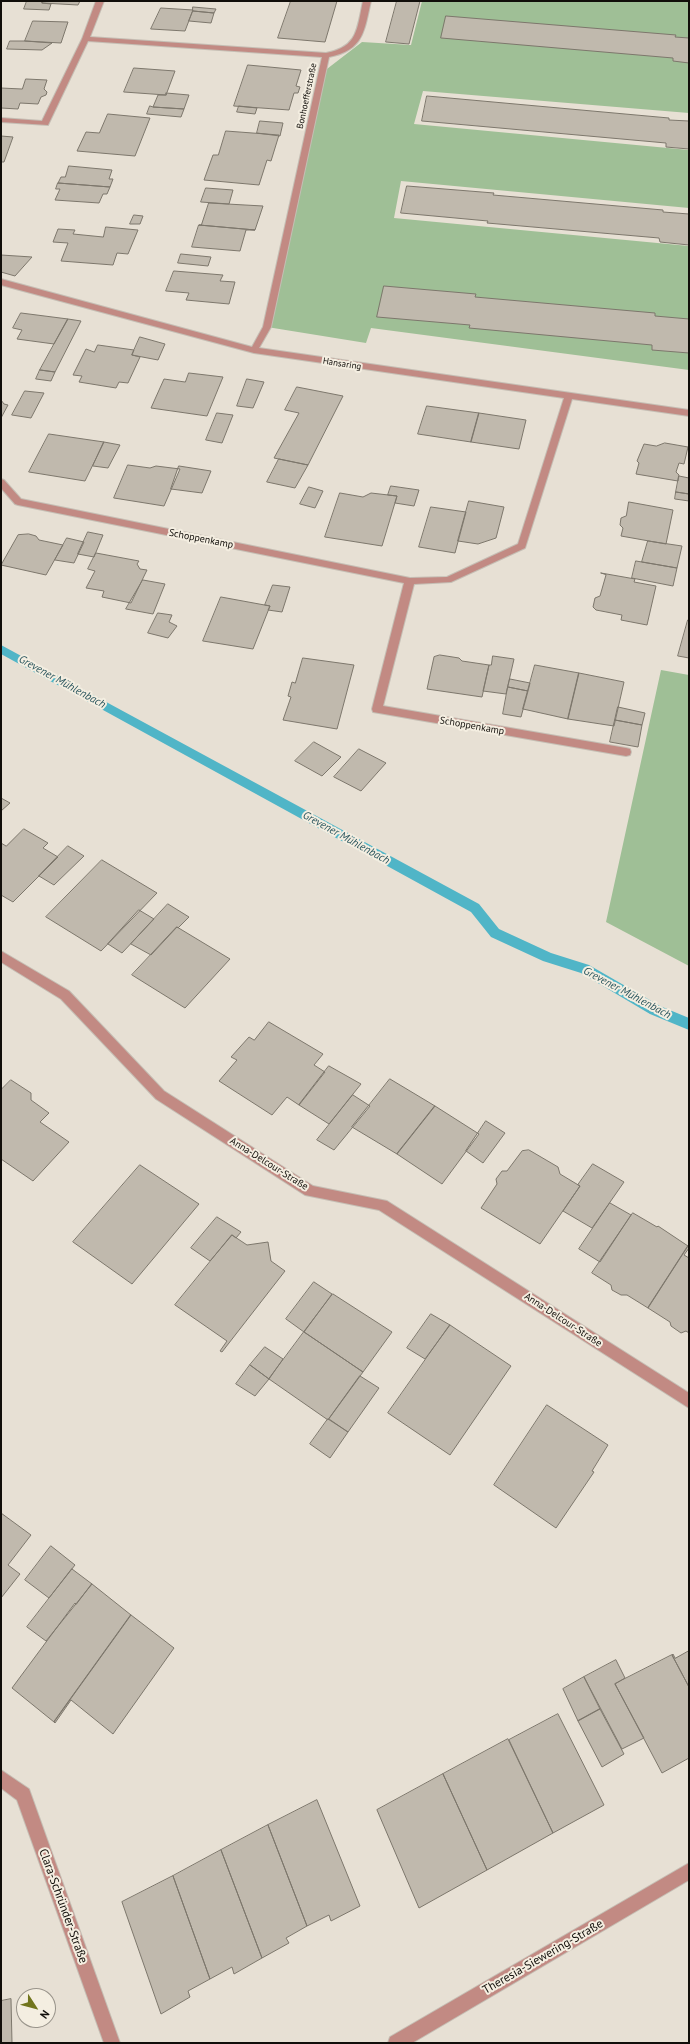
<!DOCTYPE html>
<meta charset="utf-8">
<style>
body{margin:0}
#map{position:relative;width:690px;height:2044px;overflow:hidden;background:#e7e0d4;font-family:"PT Sans",sans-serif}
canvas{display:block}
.frame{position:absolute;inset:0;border:2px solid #110e0a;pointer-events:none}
.north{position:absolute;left:16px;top:1988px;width:40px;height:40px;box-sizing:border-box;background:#f4eee1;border:1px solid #99948b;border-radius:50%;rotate:126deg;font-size:11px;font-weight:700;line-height:16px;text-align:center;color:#110e0a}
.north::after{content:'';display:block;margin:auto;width:14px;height:18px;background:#72751d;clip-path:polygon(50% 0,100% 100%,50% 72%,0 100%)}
</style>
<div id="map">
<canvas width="690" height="2044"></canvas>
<div class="frame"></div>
<div class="north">N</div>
</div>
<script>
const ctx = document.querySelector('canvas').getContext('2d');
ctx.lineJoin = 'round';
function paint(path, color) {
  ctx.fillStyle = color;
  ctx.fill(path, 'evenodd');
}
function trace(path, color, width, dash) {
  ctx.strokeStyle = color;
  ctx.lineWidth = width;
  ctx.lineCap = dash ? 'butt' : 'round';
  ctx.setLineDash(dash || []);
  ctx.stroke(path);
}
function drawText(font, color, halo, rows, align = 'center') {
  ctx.font = font + ' "PT Sans",sans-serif';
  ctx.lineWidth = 4;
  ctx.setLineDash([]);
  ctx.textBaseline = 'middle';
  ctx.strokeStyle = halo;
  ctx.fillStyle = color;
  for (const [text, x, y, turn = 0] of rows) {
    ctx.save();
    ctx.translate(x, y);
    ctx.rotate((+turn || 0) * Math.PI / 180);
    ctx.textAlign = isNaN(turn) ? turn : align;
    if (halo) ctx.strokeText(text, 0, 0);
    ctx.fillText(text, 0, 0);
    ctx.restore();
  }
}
paint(new Path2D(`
 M422,1H689V113L423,91L414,124L689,150V208L401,181L394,218L689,246V370L371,328L366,343L267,327L323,72L362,42L411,45Z
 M661,670L689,675V966L606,922Z`), '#9fbf96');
paint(new Path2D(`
 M1,645L479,904L499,929L551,953L589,965L660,1006L689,1018V1030L650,1014L581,973L543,961L491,937L471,912L1,654Z`), '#50b5c7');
const building = new Path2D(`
 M27,1H43L42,3L51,4L49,10L24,9Z
 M43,1H80L78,5L42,3Z
 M291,1H337L325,42L278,38Z
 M397,1H420L409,44L386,42Z
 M193,7L216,9L214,13L193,11Z
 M161,8L193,10L185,31L151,29Z
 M193,11L214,13L211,23L189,21Z
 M446,16L676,35L675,37L689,38V63L673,61V58L441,38Z
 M33,21L68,22L61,43L25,41Z
 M10,41H25L52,43L42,50L7,49Z
 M248,65L301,70L296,86L300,87L298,93H294L289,110L234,106Z
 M134,68L175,71L166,95L124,92Z
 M26,79L47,80L44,89L47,92L46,95L41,97L38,104L20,103L18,109L1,108V88L22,89Z
 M166,93L189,95L184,109L153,107L158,95H166Z
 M427,96L669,118V120L689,121V149L666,147V143L422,121Z
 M150,106L153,107L184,109L181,117L147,114Z
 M239,106L257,108L255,114L237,112Z
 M108,114L150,118L135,156L77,151L86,132L99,133Z
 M260,121L283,123L280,136L257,133Z
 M226,131L279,135L271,161L267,160L259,185L204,180L213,155H218Z
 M1,136L13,137L4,162H1Z
 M69,166L112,170L109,179H113L110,187L58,183L61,177H65Z
 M58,183L110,187L107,194H103L99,203L55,200L60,189H56Z
 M407,186L494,193L493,195L663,210V212L689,214V245L660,242L659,238L487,223L488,221L401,213Z
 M206,188L233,190L229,204L201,202Z
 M209,203L263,206L255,230L199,225H201Z
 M134,215L143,216L140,224H130Z
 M199,225L255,230H246L240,251L192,247Z
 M106,227L138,230L128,254L117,253L113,265L61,261L68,243L53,242L58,229L75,230L73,234L103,237Z
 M181,254L211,257L208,266L178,263Z
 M1,255L32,257L15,276L1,272Z
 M174,271L223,275L220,281L235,282L229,304L186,300L189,293L166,291Z
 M384,286L476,294L475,297L655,313V316L689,319V353L652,350V345L469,328L470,325L377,317Z
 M21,313L68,319L54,344L17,339L22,330L13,328Z
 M68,319L81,321L55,372L40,370Z
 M140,337L165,344L158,360L132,355Z
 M98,345L134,350L132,355L140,357L128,383L119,382L116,388L79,382L82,376L73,375L86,349L94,352Z
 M40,370L55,372L51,381L36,379Z
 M189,373L223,377L207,416L151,408L164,379L185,382Z
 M247,379L264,382L253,408L237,406Z
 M297,387L343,396L308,465L274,458L299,413L285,410Z
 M25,391L44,393L31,418L12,415Z
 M1,400L4,404L8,405L1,418Z
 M427,406L479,413L471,442L418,434Z
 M217,413L233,415L222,443L206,440Z
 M479,413L526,420L519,449L471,442Z
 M49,434L104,442L85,481L29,472Z
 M104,442L120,445L108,468L93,466Z
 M665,443L688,447L684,464L679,463L676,472L679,475L678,481L636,474L639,463L637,461L644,444L656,446Z
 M279,459L308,465L295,488L267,482Z
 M128,465L150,468L156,466L180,469L164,506L114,498Z
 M179,466L211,471L202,493L171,489Z
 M679,476L689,478V494L676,492Z
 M391,486L419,490L414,506L395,503L397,496L388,495Z
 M309,487L323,491L315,508L300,504Z
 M676,492L689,494V501L675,499Z
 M340,493L363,497L371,493L397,496L382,546L325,537Z
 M469,501L504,507L496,538L478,544L458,541Z
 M629,502L673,510L666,544L621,536L623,528L620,525L621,518L626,516Z
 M431,507L466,512L455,553L419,547Z
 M88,532L103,535L94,557L78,554Z
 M29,534L36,536L39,540L63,545L46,575L1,565L18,535Z
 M67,538L84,542L74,563L55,560Z
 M648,541L682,546L677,568L642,562Z
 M96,553L139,561L137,564L140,569L147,570L131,603L102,597L104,591L86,588L95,571L88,569Z
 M636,561L677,568L673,586L632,578Z
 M601,573L635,579L634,582L656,586L647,625L621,620L622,615L596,610L593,607L595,598L600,596L606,575Z
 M143,580L165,584L153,614L126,609Z
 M273,585L290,587L282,612L268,610L270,606L265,605Z
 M221,597L270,606L253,649L203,641Z
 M158,613L172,615L169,622L177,626L168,638L148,633Z
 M688,620H689V658L678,656Z
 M440,655L459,658L462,661L489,665L482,697L427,689L434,657Z
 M493,656L514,659L506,694L483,691L489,665H491Z
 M303,658L354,665L337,729L283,720L291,697L288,696L292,682L295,683Z
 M535,665L579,673L568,719L523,709Z
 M579,673L624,682L614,726L568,719Z
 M510,679L530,683L528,691L508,687Z
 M508,687L528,691L521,717L503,714Z
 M618,707L645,713L642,725L615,720Z
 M615,720L642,725L638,747L610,742Z
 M314,742L341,757L322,776L295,761Z
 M359,749L386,763L361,791L334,777Z
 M1,798L10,803L1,811Z
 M24,829L48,843L43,848L58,857L13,902L1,895V843L6,846Z
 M68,846L84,856L54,885L39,876Z
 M102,860L157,893L101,951L46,917Z
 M168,904L189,917L178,928L177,927L151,955L131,944Z
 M139,910L154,919L122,953L108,944Z
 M177,927L230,959L185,1008L132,975Z
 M269,1022L323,1054L314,1065L325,1072L299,1105L287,1097L272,1115L219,1081L237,1060L231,1057L249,1037L254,1040Z
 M329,1066L361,1084L329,1124L299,1105Z
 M390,1079L435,1106L397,1154L352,1127Z
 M11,1080L31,1093V1100L49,1113L40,1122L69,1142L33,1181L1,1159V1090Z
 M353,1095L370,1106L334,1150L317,1140Z
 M435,1106L479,1134L442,1184L397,1154Z
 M486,1121L505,1133L483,1163L466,1151Z
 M529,1150L558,1167L560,1174L580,1186L540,1244L481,1208L497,1184L496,1179L502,1171H507L522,1151Z
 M593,1164L624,1182L592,1228L563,1211L580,1186L578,1185Z
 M140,1165L199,1204L132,1284L73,1242Z
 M610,1203L631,1215L600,1262L579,1249Z
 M633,1213L657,1227L658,1226L688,1246L648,1308L627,1295H621L612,1290L611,1285L592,1273Z
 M217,1217L241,1232L236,1238L232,1235L210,1261L191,1248Z
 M232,1235L247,1245L268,1242L271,1261L285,1271L222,1352L220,1351L227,1341L175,1305Z
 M688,1246L689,1248L684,1255L689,1258V1333L686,1331L681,1333L671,1326L670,1322L648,1308Z
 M314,1282L332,1294L304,1332L286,1319Z
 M333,1294L392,1332L363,1372L304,1332Z
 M431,1314L450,1325L425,1359L407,1348Z
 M450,1325L511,1366L450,1455L388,1413Z
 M304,1332L363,1372L328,1420L269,1379Z
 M265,1347L283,1359L269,1379L250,1365Z
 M250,1365L269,1379L255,1396L236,1384Z
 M360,1376L379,1388L348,1432L329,1419Z
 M547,1405L608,1445L592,1471L594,1472L556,1528L494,1485Z
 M328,1419L348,1432L330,1458L310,1444Z
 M1,1513L31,1535L8,1565L20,1574L1,1598Z
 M51,1546L75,1565L49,1598L25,1580Z
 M72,1569L92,1584L46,1641L27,1627Z
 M92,1584L131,1615L54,1722L12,1688L75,1603L76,1604Z
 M131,1615L174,1648L113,1734L71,1700L55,1723L54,1722Z
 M689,1651V1687L672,1655L673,1654L675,1658Z
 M672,1655L689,1687V1758L662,1773L615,1684Z
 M616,1660L625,1678L615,1684L644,1738L622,1749L584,1677Z
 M584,1677L600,1709L578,1721L563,1689Z
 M600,1709L624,1754L602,1767L578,1721Z
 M558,1714L604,1805L553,1833L509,1740Z
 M508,1739L553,1833L487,1870L443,1774Z
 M443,1774L487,1870L419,1908L377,1810Z
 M317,1800L360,1906L331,1921L329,1915L307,1926L268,1825Z
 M268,1825L307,1926L286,1938L289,1943L262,1958L221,1850Z
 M221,1850L262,1958L234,1974L232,1967L210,1979L173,1876Z
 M173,1876L210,1979L188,1991L190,1997L161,2014L122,1902Z
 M11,1999L12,2043H1V2001Z`);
paint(building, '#c0b9ad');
trace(building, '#7d776c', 1);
const minor = new Path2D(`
 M96,1H104L90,37L326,53C358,47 357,29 363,1H371C364,31 364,50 329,57L271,327L259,348L689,410V416L572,399L525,548L451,582L414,584L383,706L626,748L630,749L631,752L630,755L626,756L373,712L372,709L404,583L18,505L15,504L1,488V479L4,480L21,499L410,578L447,577L518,544L564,398L254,353L1,285V279L252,347L263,327L322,57L88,41L48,125L1,122V118L42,121L82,39Z
 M1,951L69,991L164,1091L313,1186L387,1201L689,1393V1408L379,1210L305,1195L156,1099L61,999L1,962Z
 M1,1770L29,1789L120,2043H104L17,1800L1,1788Z
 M689,1863V1880L412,2043H388L390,2037Z`);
trace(minor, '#c5beb4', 2);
paint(minor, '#c28a83');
drawText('9px', '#110e0a', '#f4eee1', [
 ["Bonhoefferstraße",307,96,-78],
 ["Hansaring",342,364,9]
]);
drawText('10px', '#110e0a', '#f4eee1', [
 ["Schoppenkamp",201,539,11],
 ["Schoppenkamp",472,726,10],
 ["Anna-Delcour-Straße",269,1164,32],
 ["Anna-Delcour-Straße",563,1320,33]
]);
drawText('italic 11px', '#28545c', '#f4eee1', [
 ["Grevener Mühlenbach",62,682,29],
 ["Grevener Mühlenbach",346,838,29],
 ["Grevener Mühlenbach",627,993,28]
]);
drawText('12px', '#110e0a', '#f4eee1', [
 ["Clara-Schründer-Straße",63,1906,70],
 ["Theresia-Siewering-Straße",543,1957,-30]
]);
</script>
